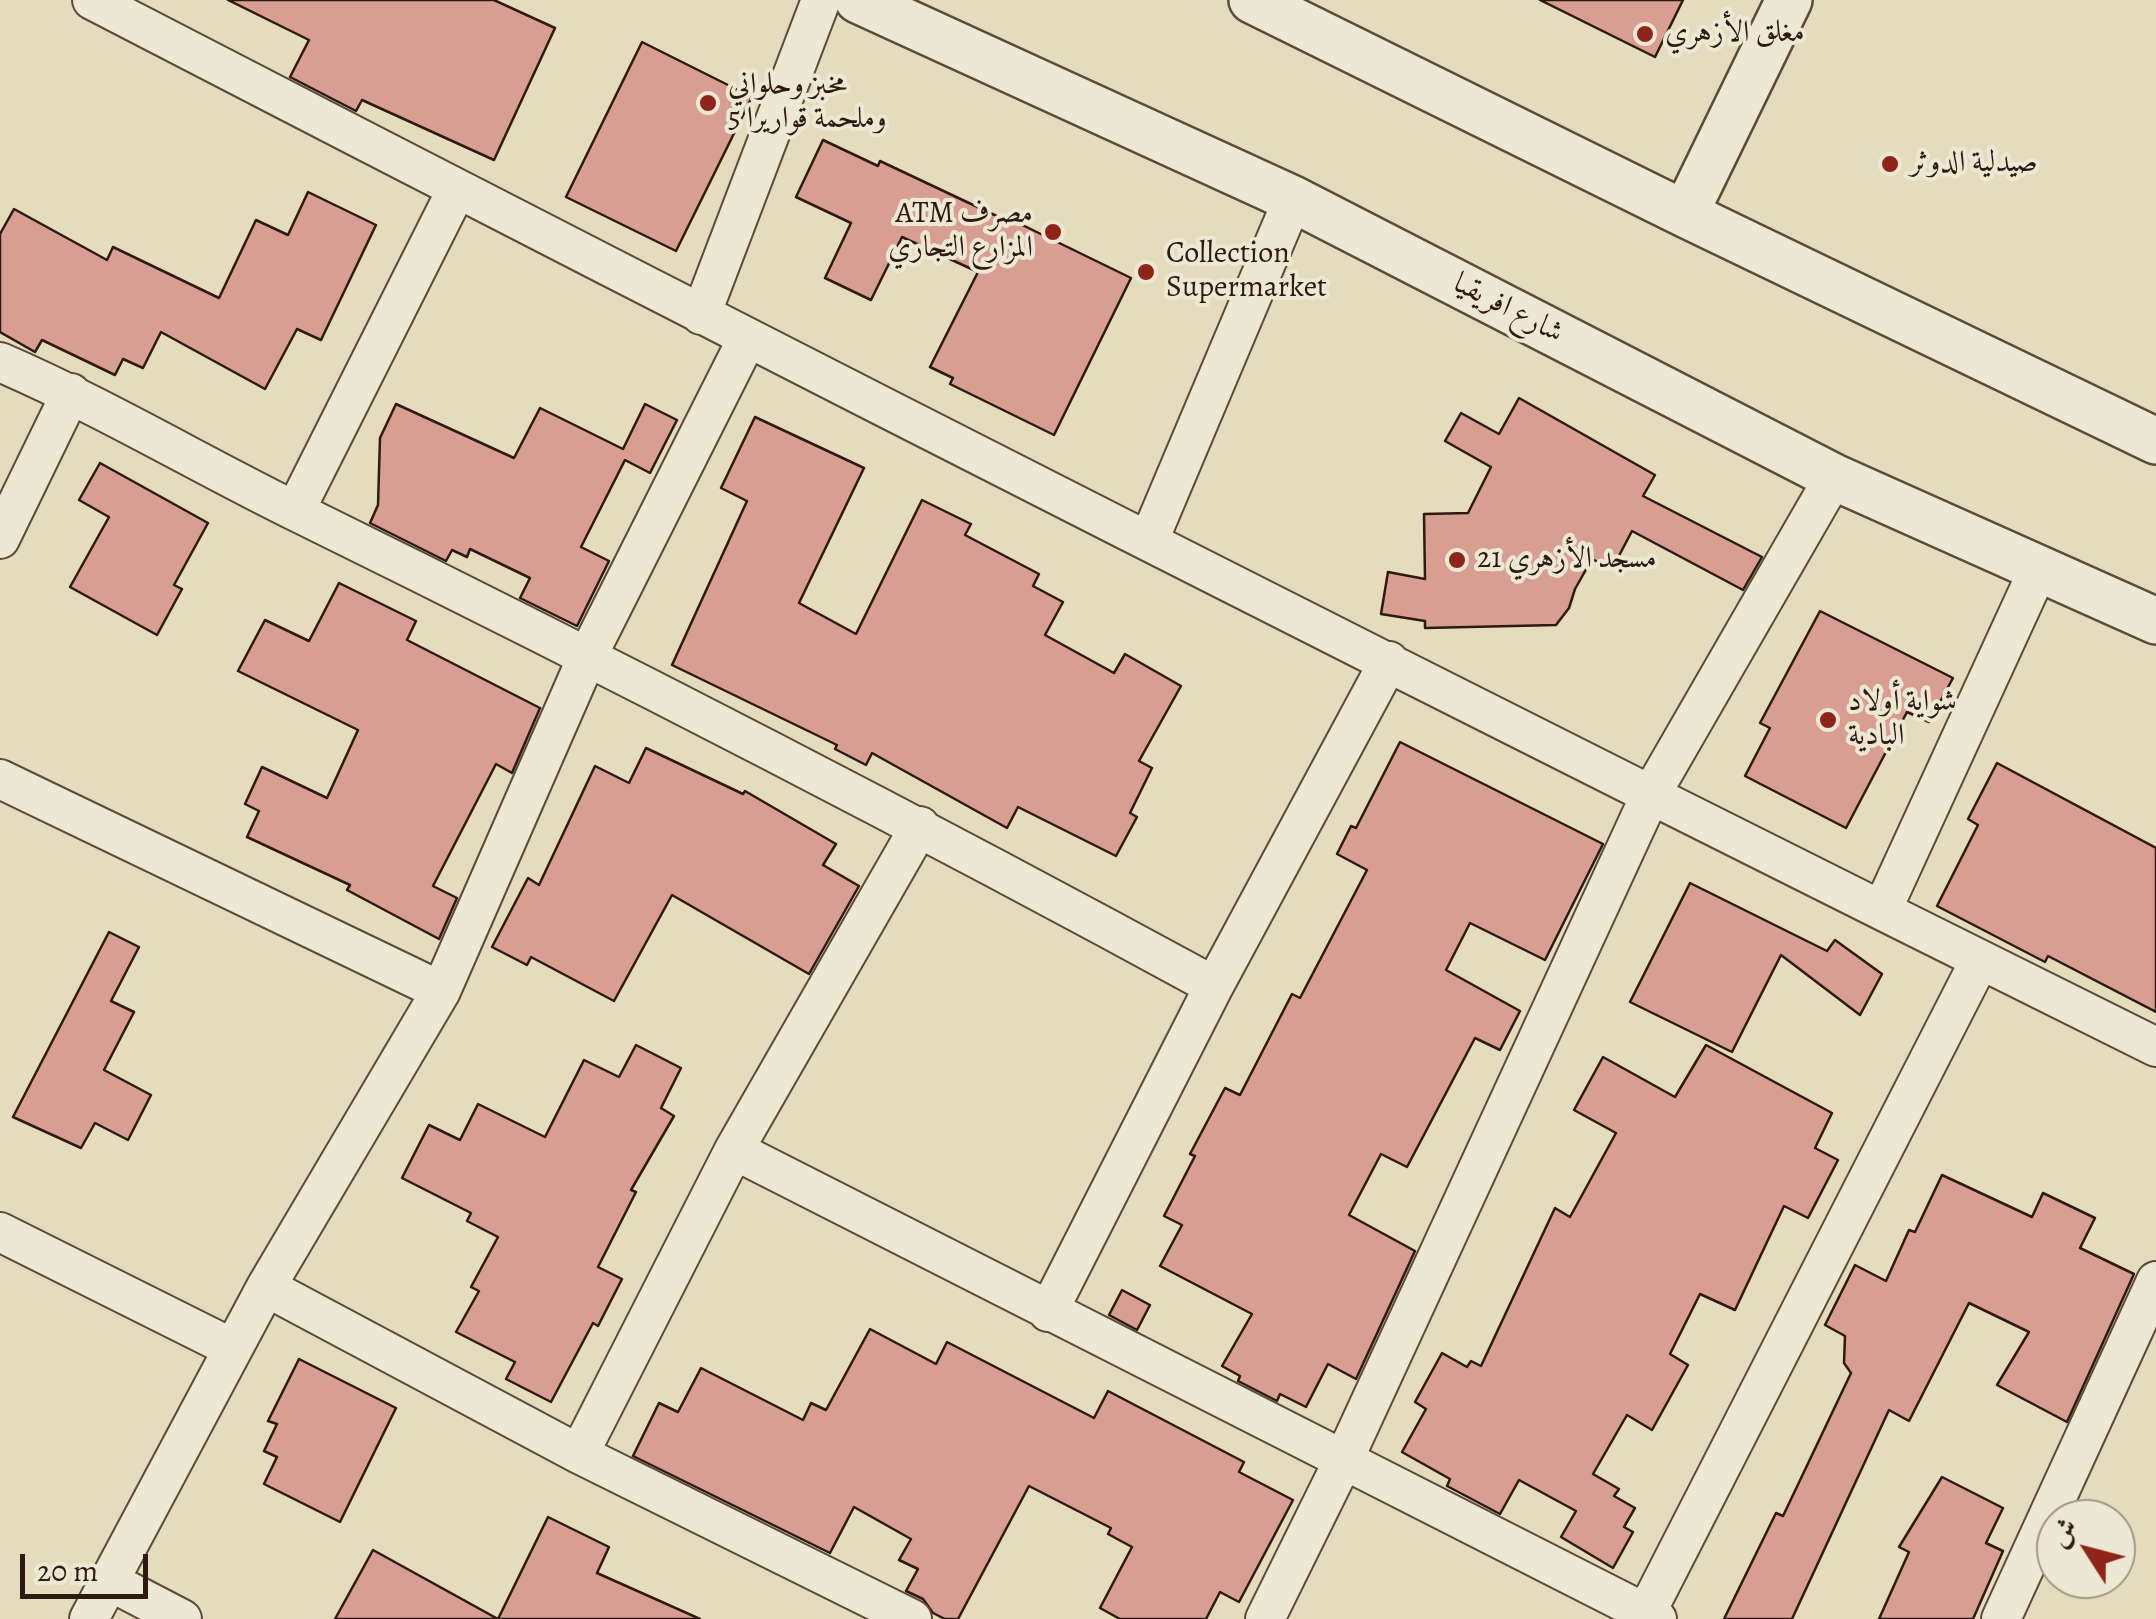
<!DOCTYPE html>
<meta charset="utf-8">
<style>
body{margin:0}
#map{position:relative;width:2156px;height:1619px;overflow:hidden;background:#e4dcbd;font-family:Alegreya,Amiri,serif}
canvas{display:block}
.north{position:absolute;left:2036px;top:1499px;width:100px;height:100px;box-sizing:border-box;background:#ede8d4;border:2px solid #a19686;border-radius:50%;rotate:306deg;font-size:28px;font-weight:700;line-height:40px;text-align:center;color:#2e1a10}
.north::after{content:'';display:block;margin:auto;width:35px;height:45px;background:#8f2418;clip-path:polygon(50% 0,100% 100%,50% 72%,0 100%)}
.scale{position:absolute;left:20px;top:1554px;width:128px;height:45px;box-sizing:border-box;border:5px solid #2e1a10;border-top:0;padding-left:12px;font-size:30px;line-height:35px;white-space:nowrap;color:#2e1a10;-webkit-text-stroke:8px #ede8d4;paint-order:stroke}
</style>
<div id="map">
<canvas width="2156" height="1619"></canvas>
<div class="north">ش</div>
<div class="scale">20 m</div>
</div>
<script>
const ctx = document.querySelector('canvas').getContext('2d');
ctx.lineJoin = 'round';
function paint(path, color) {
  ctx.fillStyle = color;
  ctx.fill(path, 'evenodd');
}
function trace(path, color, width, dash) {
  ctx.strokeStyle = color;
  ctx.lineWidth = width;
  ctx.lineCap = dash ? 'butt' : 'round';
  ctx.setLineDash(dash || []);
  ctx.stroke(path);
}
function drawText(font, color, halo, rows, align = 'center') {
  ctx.font = font + ' Alegreya,Amiri,serif';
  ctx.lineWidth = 8;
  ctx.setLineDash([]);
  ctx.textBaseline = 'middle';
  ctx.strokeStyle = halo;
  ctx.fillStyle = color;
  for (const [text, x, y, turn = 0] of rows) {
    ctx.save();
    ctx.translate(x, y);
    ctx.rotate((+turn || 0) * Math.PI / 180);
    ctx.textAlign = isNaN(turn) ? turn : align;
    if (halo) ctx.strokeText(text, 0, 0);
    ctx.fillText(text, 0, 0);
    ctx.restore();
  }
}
const building = new Path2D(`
 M228,0H494L555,28L494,160L362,100L356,111L290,77L309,40Z
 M1540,0H1683L1655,57Z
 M642,42L752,97L676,251L566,197Z
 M823,140L878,166L880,161L1005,220L1006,217L1131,278L1054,435L950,384L953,378L930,367L978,272L902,237L871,300L825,278L851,223L796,197Z
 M308,192L376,225L321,340L297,329L265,389L161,332L143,368L123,359L115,375L42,340L35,352L0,332V234L14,209L107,260L113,247L219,298L256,220L288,235Z
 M1519,398L1655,475L1643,496L1762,557L1743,590L1632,531L1612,569L1592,559L1575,589L1569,608L1556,625L1425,628V621L1381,614L1388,572L1425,579L1424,514L1468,513L1491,467L1445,441L1461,413L1499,434Z
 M396,404L514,458L540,408L623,449L645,404L677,420L650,473L625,460L581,547L609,561L577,626L520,598L530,578L470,549L467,557L452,550L446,561L370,523L378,505L380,438Z
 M755,417L864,468L799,603L856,634L922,500L971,524L965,535L1039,574L1033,586L1063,602L1045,635L1114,673L1125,654L1181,686L1139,761L1152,768L1130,813L1137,817L1116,856L1018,807L1007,828L872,753L866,765L835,749L837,745L672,665L747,501L721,488Z
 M100,463L208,523L174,585L182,589L157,635L70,587L109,517L79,500Z
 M339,583L416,621L407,640L540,708L512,773L496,764L433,886L457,898L439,939L347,890L350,885L247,837L259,811L245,804L262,767L327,798L358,730L238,671L265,620L309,641Z
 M1820,611L1953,678L1929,722L1907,712L1846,828L1745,776L1770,728L1760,723Z
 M1400,742L1603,844L1545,960L1470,923L1446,970L1520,1011L1500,1050L1475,1038L1407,1167L1381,1154L1349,1215L1415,1251L1356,1379L1328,1364L1306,1407L1280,1394L1277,1401L1238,1381L1240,1376L1222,1366L1252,1314L1160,1266L1182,1225L1164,1216L1195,1156L1190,1154L1225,1088L1240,1095L1292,994L1300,998L1367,870L1337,854L1351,826L1356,828Z
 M646,748L743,794L745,791L836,844L823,865L859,886L809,974L672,895L614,1001L531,957L527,965L492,947L528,878L539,885L595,766L629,783Z
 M1997,763L2156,848V1012L2048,956L2045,962L1937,906L1978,825L1968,819Z
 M1690,883L1827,951L1835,940L1882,974L1860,1015L1781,955L1732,1052L1630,1002Z
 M109,932L139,947L111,1001L134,1012L104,1070L151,1095L128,1140L95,1123L81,1148L13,1117Z
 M636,1045L681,1068L661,1108L674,1116L631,1190L636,1192L598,1267L622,1279L598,1326L593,1323L551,1402L506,1379L515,1362L456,1332L479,1291L471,1287L498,1237L467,1221L471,1213L402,1178L429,1125L460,1140L478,1104L545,1137L584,1060L619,1077Z
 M1706,1045L1832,1113L1815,1148L1838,1160L1808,1218L1784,1206L1735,1310L1700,1294L1670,1354L1688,1365L1652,1430L1627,1415L1593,1474L1619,1489L1614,1496L1635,1508L1624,1527L1633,1532L1613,1568L1561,1537L1576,1511L1519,1480L1500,1514L1447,1486L1450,1479L1402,1452L1426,1409L1415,1402L1442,1353L1467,1367L1471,1361L1481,1366L1555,1208L1570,1217L1616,1133L1574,1110L1603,1057L1675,1097Z
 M1942,1175L2032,1217L2043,1193L2095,1218L2080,1248L2134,1274L2067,1422L1997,1385L2029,1332L1969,1303L1909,1421L1889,1410L1792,1619H1724L1776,1513L1783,1516L1851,1373L1844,1363L1845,1336L1825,1325L1855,1265L1886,1281L1909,1230L1915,1232Z
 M1122,1290L1150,1305L1137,1330L1109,1315Z
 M870,1329L936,1364L947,1342L1094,1418L1108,1391L1244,1462L1239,1472L1293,1500L1239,1602L1220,1592L1206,1619H1120L1100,1608L1132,1547L1108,1534L1111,1528L1029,1486L958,1619H945L933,1613L923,1599L906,1591L918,1569L899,1560L911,1539L854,1507L830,1553L633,1456L659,1403L678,1412L701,1368L803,1420L811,1403L826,1410Z
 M299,1359L396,1408L340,1522L264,1484L277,1457L264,1451L277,1424L268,1421Z
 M1942,1477L2003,1508L1986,1543L2003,1551L1973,1619H1879L1909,1552L1899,1547Z
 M548,1517L609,1547L597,1573L700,1619H335L373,1550L498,1619Z`);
paint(building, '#d79e91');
trace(building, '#2e1a10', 2.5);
const minor = new Path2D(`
 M92,0C777,355 1465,704 2156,1047
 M701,315L821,0
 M0,362C104,407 201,465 303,515C610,666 913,822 1214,986
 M295,511L457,189
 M0,539L71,393
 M1149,540L1293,199
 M0,779L441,991
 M1882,910L2040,566
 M734,1150L1657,1619
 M0,1232L232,1348
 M266,1287L579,1454L912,1619
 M1048,1312L1214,986L1389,661
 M579,1454L734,1150L920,826
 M109,1581L182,1619
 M89,1619L266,1287L441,991L588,655L747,339
 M1265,1619L1344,1459L1650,796L1834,477
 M1643,1619L1980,960
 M2001,1619L2156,1281`);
const tertiary = new Path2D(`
 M858,0L1293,199L1834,477L2156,621
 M1252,0L1685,214L2156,441
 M1685,214L1789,0`);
trace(minor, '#5c4a3b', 42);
trace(tertiary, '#5c4a3b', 50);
trace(minor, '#ede8d4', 38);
trace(tertiary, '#ede8d4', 45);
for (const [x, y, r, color] of [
 [1645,34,10,"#8f2418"],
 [708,103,10,"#8f2418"],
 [1890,164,10,"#8f2418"],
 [1053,232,10,"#8f2418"],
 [1146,272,10,"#8f2418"],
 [1457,560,10,"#8f2418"],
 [1828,720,10,"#8f2418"]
]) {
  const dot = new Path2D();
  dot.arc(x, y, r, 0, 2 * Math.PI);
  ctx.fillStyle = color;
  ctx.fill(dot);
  trace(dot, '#ede8d4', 4);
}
drawText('30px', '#2e1a10', '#ede8d4', [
 ["مغلق الأزهري",1665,34],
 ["مخبز وحلواني",728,86],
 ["وملحمة قواريرا 5",728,120],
 ["صيدلية الدوثر",1910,164],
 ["ATM مصرف",1033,215,"right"],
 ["المزارع التجاري",1033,249,"right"],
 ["Collection",1166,255],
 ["Supermarket",1166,289],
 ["مسجد الأزهري 21",1477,560],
 ["شواية أولاد",1848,703],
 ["البادية",1848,737]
], 'left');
drawText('30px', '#2e1a10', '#ede8d4', [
 ["شارع افريقيا",1508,309,27]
]);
</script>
